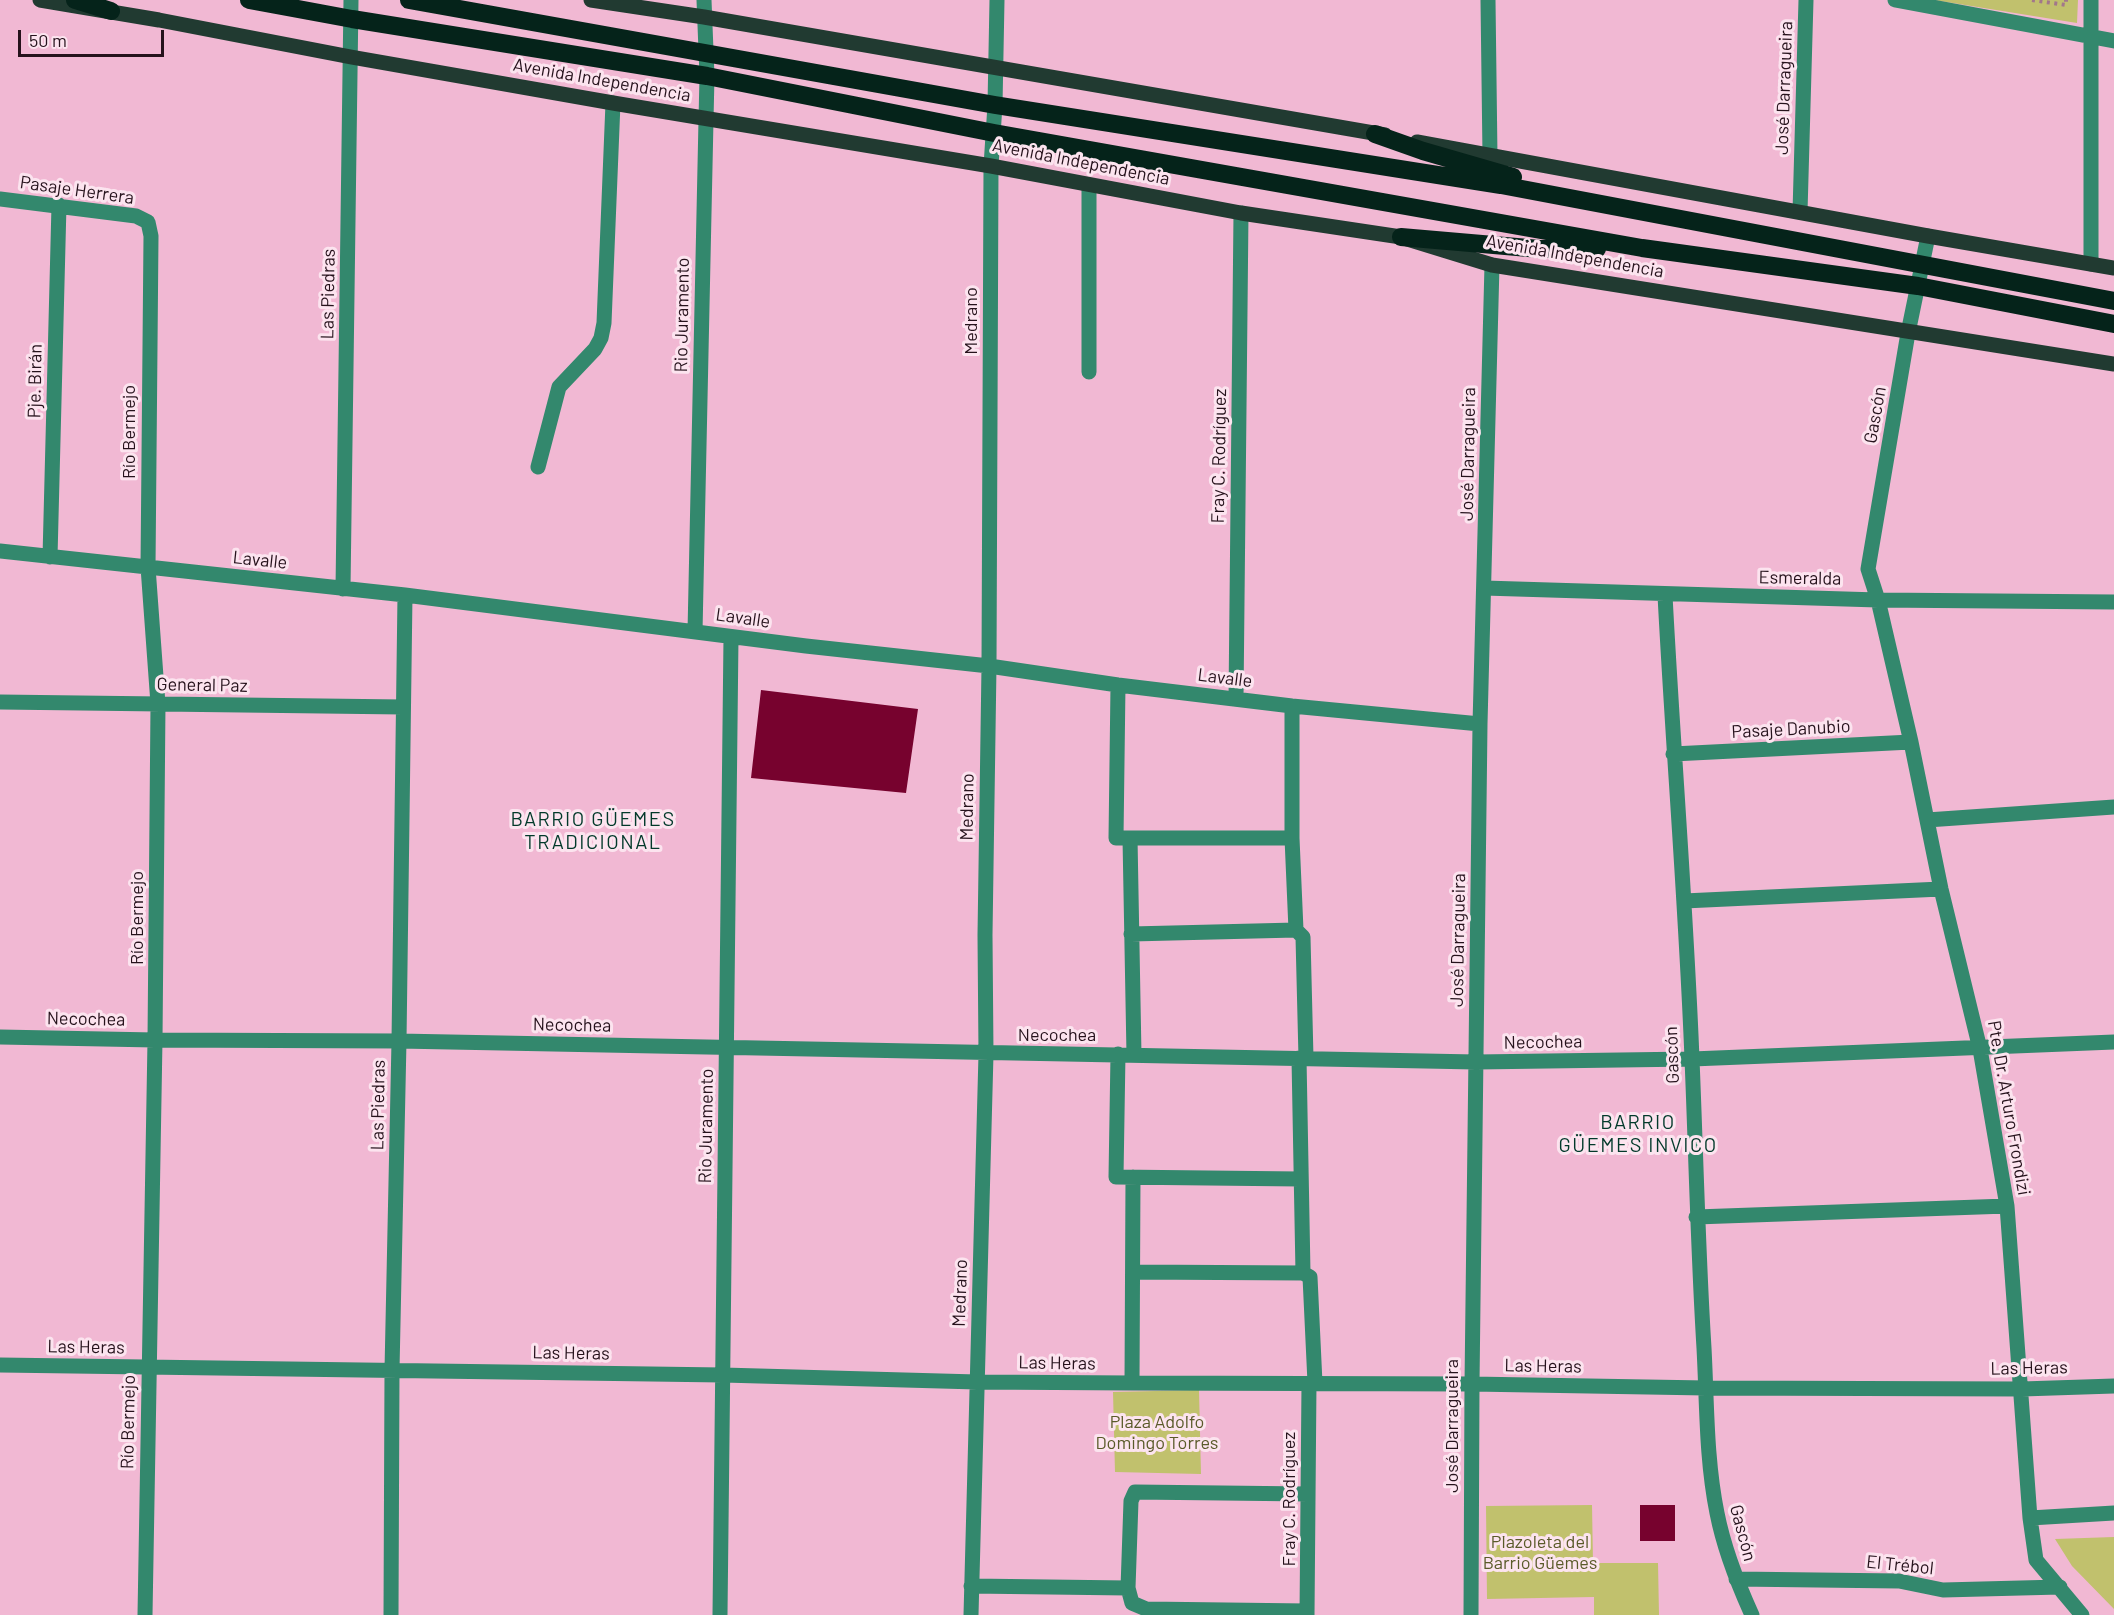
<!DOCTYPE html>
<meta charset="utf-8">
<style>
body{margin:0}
#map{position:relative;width:2114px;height:1615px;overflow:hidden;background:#f1b8d3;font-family:Barlow,sans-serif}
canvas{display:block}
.scale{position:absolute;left:18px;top:30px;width:146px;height:27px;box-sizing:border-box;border:3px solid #26121c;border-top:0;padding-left:8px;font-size:18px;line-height:21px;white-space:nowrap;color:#26121c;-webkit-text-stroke:4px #fce4ef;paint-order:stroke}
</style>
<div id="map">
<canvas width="2114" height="1615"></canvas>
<div class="scale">50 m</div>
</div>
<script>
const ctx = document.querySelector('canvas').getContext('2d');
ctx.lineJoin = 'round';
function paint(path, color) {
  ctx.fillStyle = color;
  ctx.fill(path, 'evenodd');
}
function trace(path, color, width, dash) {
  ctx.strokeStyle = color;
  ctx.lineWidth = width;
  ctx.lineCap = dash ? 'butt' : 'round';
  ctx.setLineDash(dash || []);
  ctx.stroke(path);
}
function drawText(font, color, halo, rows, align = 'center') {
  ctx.font = font + ' Barlow,sans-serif';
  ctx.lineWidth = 6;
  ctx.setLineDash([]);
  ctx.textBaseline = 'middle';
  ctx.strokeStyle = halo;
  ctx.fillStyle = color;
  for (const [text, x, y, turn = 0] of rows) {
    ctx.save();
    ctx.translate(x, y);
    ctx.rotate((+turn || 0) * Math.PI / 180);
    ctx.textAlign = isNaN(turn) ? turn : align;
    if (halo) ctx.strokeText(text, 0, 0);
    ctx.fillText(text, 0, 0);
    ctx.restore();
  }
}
paint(new Path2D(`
 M1934,0H2078L2077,23Z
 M1199,1390L1201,1474L1115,1472L1113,1392Z
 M1592,1505L1593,1563H1658L1659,1615H1594V1597L1487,1599L1486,1506Z
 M2114,1537V1609L2072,1566L2055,1539Z`), '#c1c16d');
paint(new Path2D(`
 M761,690L918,709L906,793L751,778Z
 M1640,1505H1675V1541H1640Z`), '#77022e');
trace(new Path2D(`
 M2032,0L2066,5V0`), '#a2778b', 4, [3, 4.5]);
trace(new Path2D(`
 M1488,0L1490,156
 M1895,0L2114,41
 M2091,0V264
 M0,199L136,216L148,222L151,236L148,567L158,704L155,1040L145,1615
 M1800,212L1806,0
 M1928,236L1908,333L1868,569L1878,600L1911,742L1941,889L1980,1049L2007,1206L2030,1518L2036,1560L2082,1615
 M1089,372V185
 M538,467L559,387L595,349L601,338L604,323L613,103
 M0,551L405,595L806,646L989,666L1118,685L1292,706L1480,724
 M50,557L59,205
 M1484,588L1878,600L2114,602
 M343,589L351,0
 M1665,595C1673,749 1686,904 1692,1059C1696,1155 1698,1252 1704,1348C1707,1403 1706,1459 1717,1513C1724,1549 1737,1582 1752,1615
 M695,632L706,120L707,76L704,0
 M1118,685L1116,838H1292
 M1236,699L1241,213
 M0,702L403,707
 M1292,706V838L1296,930
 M1673,754L1911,742
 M1927,820L2114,807
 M1130,838L1134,1055
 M1684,901L1941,889
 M1131,934L1296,930L1303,937L1306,1058
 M0,1037L155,1040L399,1041L1476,1062L1692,1059L2114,1042
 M1118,1054L1116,1177L1300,1179
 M1299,1058L1303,1273
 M1696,1217L2007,1206
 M1134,1272L1303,1273L1310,1277L1315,1383
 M0,1365L723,1375L977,1382L1132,1383L1472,1384L1706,1388L2022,1389L2114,1386
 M1132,1383L1133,1177
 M2030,1518L2114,1513
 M1736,1579L1899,1581L1943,1590L2060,1587
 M971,1586L1128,1588
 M1307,1611L1146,1609L1132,1603L1128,1588L1131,1501L1135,1492L1308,1494
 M391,1615L392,1370L399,1041L405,595
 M720,1615L731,637
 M971,1615L986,1054L985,935L989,666L991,166L995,105L997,0
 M1307,1615L1309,1383
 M1471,1615L1472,1384L1480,724L1492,265`), '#33886d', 15);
trace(new Path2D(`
 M40,0L159,20L351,57L613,103L991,166L1241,213L1401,237L1492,265L2114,364
 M591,0L704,17L1385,135
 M1417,142L1928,236L2114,268`), '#213a31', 15);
trace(new Path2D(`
 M75,0L111,11
 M249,0L352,19L707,76L994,133L1642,248L1918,286L2114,324
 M409,0L995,105L1501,185L2114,301
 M1375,134L1423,151L1513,177
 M1401,237L1540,249H1597`), '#05231a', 18);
drawText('18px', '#26121c', '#fce4ef', [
 ["Avenida Independencia",602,80,10],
 ["José Darragueira",1784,88,-88],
 ["Avenida Independencia",1081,162,11],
 ["Pasaje Herrera",77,190,8],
 ["Avenida Independencia",1575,256,10],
 ["Las Piedras",328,294,-89],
 ["Rio Juramento",682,315,-89],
 ["Medrano",971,321,-90],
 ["Pje. Birán",35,381,-89],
 ["Gascón",1875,415,-80],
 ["Río Bermejo",129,432,-90],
 ["José Darragueira",1468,454,-89],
 ["Fray C. Rodríguez",1219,456,-89],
 ["Lavalle",260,560,6],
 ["Esmeralda",1800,578,1],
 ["Lavalle",743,618,8],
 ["Lavalle",1225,678,7],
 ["General Paz",202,685,1],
 ["Pasaje Danubio",1791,729,-3],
 ["Medrano",967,807,-89],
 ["Río Bermejo",137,918,-90],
 ["José Darragueira",1458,940,-89],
 ["Necochea",86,1019,1],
 ["Necochea",572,1025,1],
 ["Necochea",1057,1035],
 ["Necochea",1543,1042,-1],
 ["Gascón",1672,1055,-92],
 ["Las Piedras",378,1105,-89],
 ["Pte. Dr. Arturo Frondizi",2009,1108,80],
 ["Rio Juramento",706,1126,-89],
 ["Medrano",960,1293,-88],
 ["Las Heras",86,1347,1],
 ["Las Heras",571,1353,1],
 ["Las Heras",1057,1363,1],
 ["Las Heras",1543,1366,1],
 ["Las Heras",2029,1368,-1],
 ["Río Bermejo",128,1422,-89],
 ["José Darragueira",1452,1426,-90],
 ["Fray C. Rodríguez",1289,1499,-90],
 ["Gascón",1743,1533,75],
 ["El Trébol",1900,1565,6]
]);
drawText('18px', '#5a5a29', '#fce4ef', [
 ["Plaza Adolfo",1157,1422],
 ["Domingo Torres",1157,1443],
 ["Plazoleta del",1540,1542],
 ["Barrio Güemes",1540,1563]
]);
ctx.letterSpacing = '1.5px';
drawText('20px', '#02392a', '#fce4ef', [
 ["BARRIO GÜEMES",593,819],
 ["TRADICIONAL",593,842],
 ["BARRIO",1638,1122],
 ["GÜEMES INVICO",1638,1145]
]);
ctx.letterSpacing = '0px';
</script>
